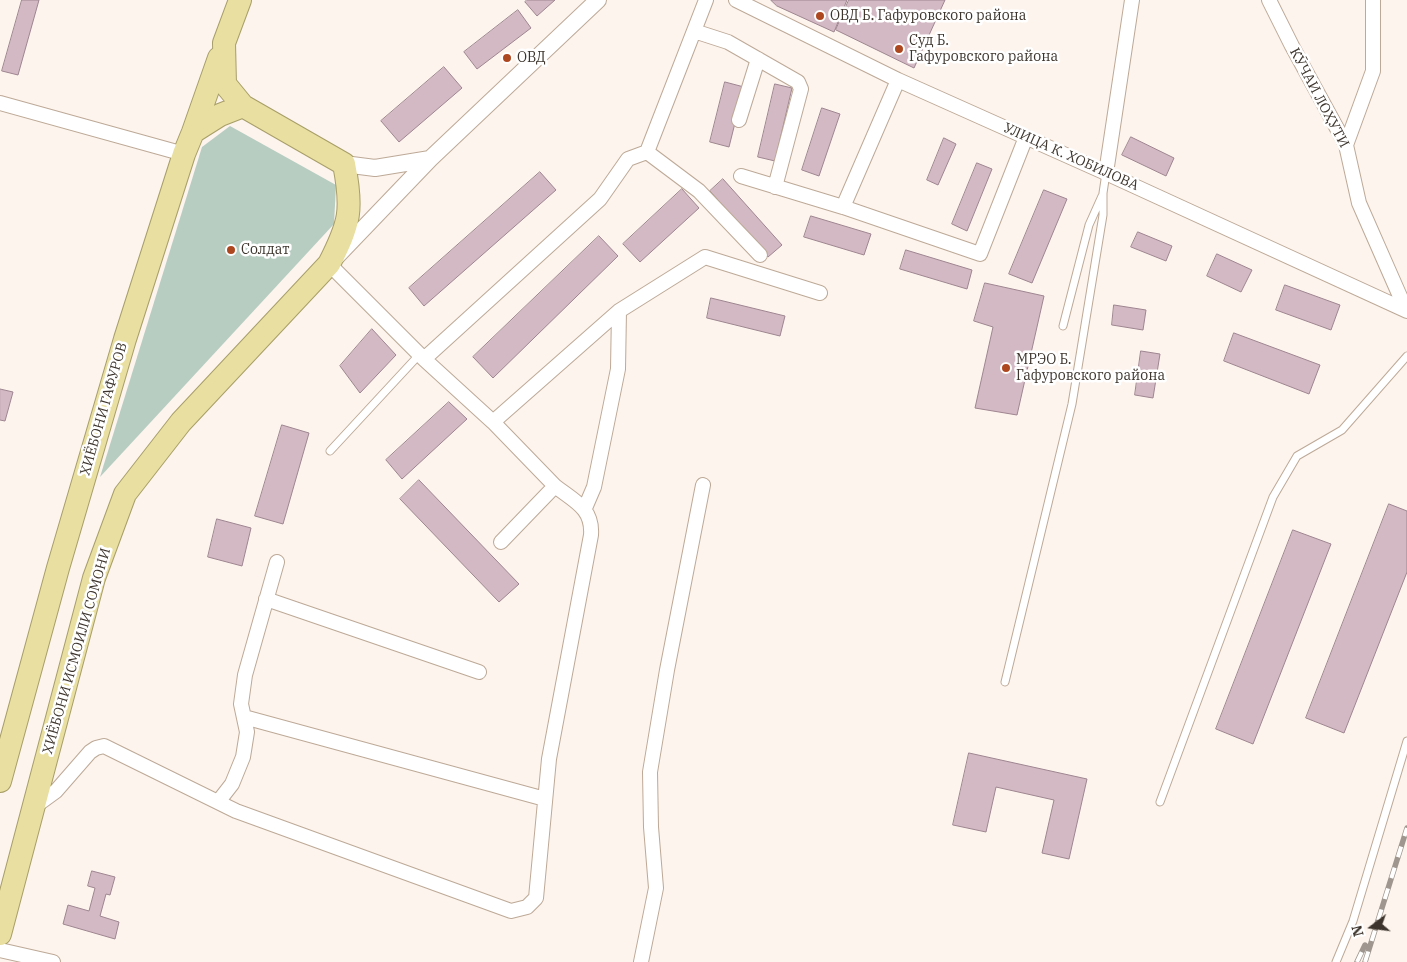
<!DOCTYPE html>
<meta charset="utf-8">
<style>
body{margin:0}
#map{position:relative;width:1407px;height:962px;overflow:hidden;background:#fdf4ed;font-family:"IBM Plex Serif",serif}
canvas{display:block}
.north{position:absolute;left:1347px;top:902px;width:50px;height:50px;-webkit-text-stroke:4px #fff;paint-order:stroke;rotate:255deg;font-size:14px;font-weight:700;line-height:20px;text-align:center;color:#3d352d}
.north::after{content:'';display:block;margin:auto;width:18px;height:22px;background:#3d352d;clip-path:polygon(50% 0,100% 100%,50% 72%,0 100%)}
</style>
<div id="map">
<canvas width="1407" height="962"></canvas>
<div class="north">N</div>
</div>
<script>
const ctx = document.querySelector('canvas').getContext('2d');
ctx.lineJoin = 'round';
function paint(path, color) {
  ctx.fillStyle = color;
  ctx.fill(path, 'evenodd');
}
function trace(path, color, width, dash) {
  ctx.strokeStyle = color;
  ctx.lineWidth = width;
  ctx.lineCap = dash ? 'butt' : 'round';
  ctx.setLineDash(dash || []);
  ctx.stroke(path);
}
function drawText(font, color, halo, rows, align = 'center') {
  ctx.font = font + ' "IBM Plex Serif",serif';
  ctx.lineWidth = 5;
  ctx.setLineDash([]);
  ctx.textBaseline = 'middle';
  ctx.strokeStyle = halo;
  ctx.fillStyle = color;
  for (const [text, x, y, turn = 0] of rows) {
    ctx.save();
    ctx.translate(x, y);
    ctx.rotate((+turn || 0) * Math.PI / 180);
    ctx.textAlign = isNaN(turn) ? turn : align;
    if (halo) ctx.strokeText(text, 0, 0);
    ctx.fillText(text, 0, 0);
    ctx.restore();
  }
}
paint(new Path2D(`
 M230,126L336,185L334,224L100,477L202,147Z`), '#b7cdc2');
const building = new Path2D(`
 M22,0H39L18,75L2,71Z
 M527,0H555L537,16L525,2Z
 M771,0H847L834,32L777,6Z
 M849,0H945L914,68L836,30Z
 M518,10L531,28L477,69L464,52Z
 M444,67L462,88L399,142L381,121Z
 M725,82L744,87L729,147L710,142Z
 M775,84L792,88L775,161L758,157Z
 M822,108L840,114L819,176L802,170Z
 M1131,137L1174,158L1166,176L1122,155Z
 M944,138L956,144L938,185L927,180Z
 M977,163L992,169L967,231L952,224Z
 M540,172L556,190L424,306L409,288Z
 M723,179L782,245L768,257L710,191Z
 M682,189L699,208L640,262L623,244Z
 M1044,190L1067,199L1032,283L1009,274Z
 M811,216L871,234L864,255L804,237Z
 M1138,232L1172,246L1166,261L1131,247Z
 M599,236L618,256L493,378L473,357Z
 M906,250L972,270L967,289L900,269Z
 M1217,254L1252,270L1241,292L1207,276Z
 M985,283L1044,296L1017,415L975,408L993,327L974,321Z
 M1285,285L1340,305L1331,330L1276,310Z
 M711,298L785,316L780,336L707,318Z
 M1114,305L1146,310L1143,330L1112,325Z
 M372,329L396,355L360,393L340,366Z
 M1234,333L1320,365L1309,394L1224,361Z
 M1141,351L1160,354L1153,398L1135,395Z
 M0,389L13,392L5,421L0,420Z
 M449,402L467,419L402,479L386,460Z
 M282,425L309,433L283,524L255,516Z
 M419,480L519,584L499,602L400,499Z
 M1389,504L1407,511V572L1344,733L1306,718Z
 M217,519L251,528L242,566L208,557Z
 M1293,530L1331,544L1253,744L1216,729Z
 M969,753L1087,779L1069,859L1042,853L1054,800L996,787L986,832L953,825Z
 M92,871L115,877L110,895L106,894L100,916L119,922L115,939L63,924L68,905L89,911L95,888L88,886Z`);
paint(building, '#d3b9c4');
trace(building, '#9e8590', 1);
const service = new Path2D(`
 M1063,326L1089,225L1102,196
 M330,451L419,355
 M1005,682L1072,404L1103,215V193L1106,173
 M1160,802L1273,497L1297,456L1342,430L1407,356
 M1336,962L1353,921L1407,741`);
const minor = new Path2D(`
 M706,0L647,152L699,191L760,255
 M736,0L898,80L1106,173L1407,311
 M1269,0L1292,46L1346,145L1359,203L1406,310
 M694,31L728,42L798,82L801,89L775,187
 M0,103L184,154
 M739,120L758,59
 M1346,145L1373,71V0
 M1106,173L1132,0
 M741,176L843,207L980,254L1026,137
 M843,207L898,80
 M329,264L424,359L493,422L619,311L705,257L820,293
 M424,359L600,199L628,159L647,152
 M493,422L555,486L501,542
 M585,508L594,487L618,369L619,311
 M266,599L479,672
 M244,717L545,799
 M218,802L232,784L243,757L247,732L241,704L245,675L277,562
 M34,807L56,791L90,752L96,748L104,746L236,811L511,911L527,907L536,898L549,759L591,535C593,508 574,501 555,486
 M0,950L53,962
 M641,962L656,888L651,827L650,772L667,670L703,485`);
const tertiary = new Path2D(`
 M344,164L375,168L430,159
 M337,256L430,159L598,0`);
const trunk = new Path2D(`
 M193,132L220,115L243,106
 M0,781L58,568L125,339L184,154L193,132L219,58
 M0,934L94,578L125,494L181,422L329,264C350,223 353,210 344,164L243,106L225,84L224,43L240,0`);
trace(service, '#bda997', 9);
trace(minor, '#bda997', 16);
trace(tertiary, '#bda997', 18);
trace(trunk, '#a89e69', 24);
trace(service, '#fff', 7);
trace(minor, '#fff', 14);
trace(tertiary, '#fff', 16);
trace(trunk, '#e8dfa0', 22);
const rail = new Path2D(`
 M1357,962L1365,945
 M1365,962L1407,828`);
trace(rail, '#9f978f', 5.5);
trace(rail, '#fff', 4, [11]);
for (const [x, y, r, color] of [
 [820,16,5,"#ad471f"],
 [899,49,5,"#ad471f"],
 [507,58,5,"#ad471f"],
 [231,250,5,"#ad471f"],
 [1006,368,5,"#ad471f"]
]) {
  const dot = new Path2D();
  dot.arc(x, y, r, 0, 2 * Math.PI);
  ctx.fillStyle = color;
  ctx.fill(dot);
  trace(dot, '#fff', 2);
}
drawText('14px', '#3d352d', '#fff', [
 ["ОВД Б. Гафуровского района",830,16],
 ["Суд Б.",909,41],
 ["Гафуровского района",909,57],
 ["ОВД",517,58],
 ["Солдат",241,250],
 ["МРЭО Б.",1016,360],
 ["Гафуровского района",1016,376]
], 'left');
drawText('14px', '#3d352d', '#fff', [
 ["КӮЧАИ ЛОҲУТИ",1319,98,62],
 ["УЛИЦА К. ХОБИЛОВА",1071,157,24],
 ["ХИЁБОНИ ГАФУРОВ",104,409,-74],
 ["ХИЁБОНИ ИСМОИЛИ СОМОНИ",77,651,-74]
]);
</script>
